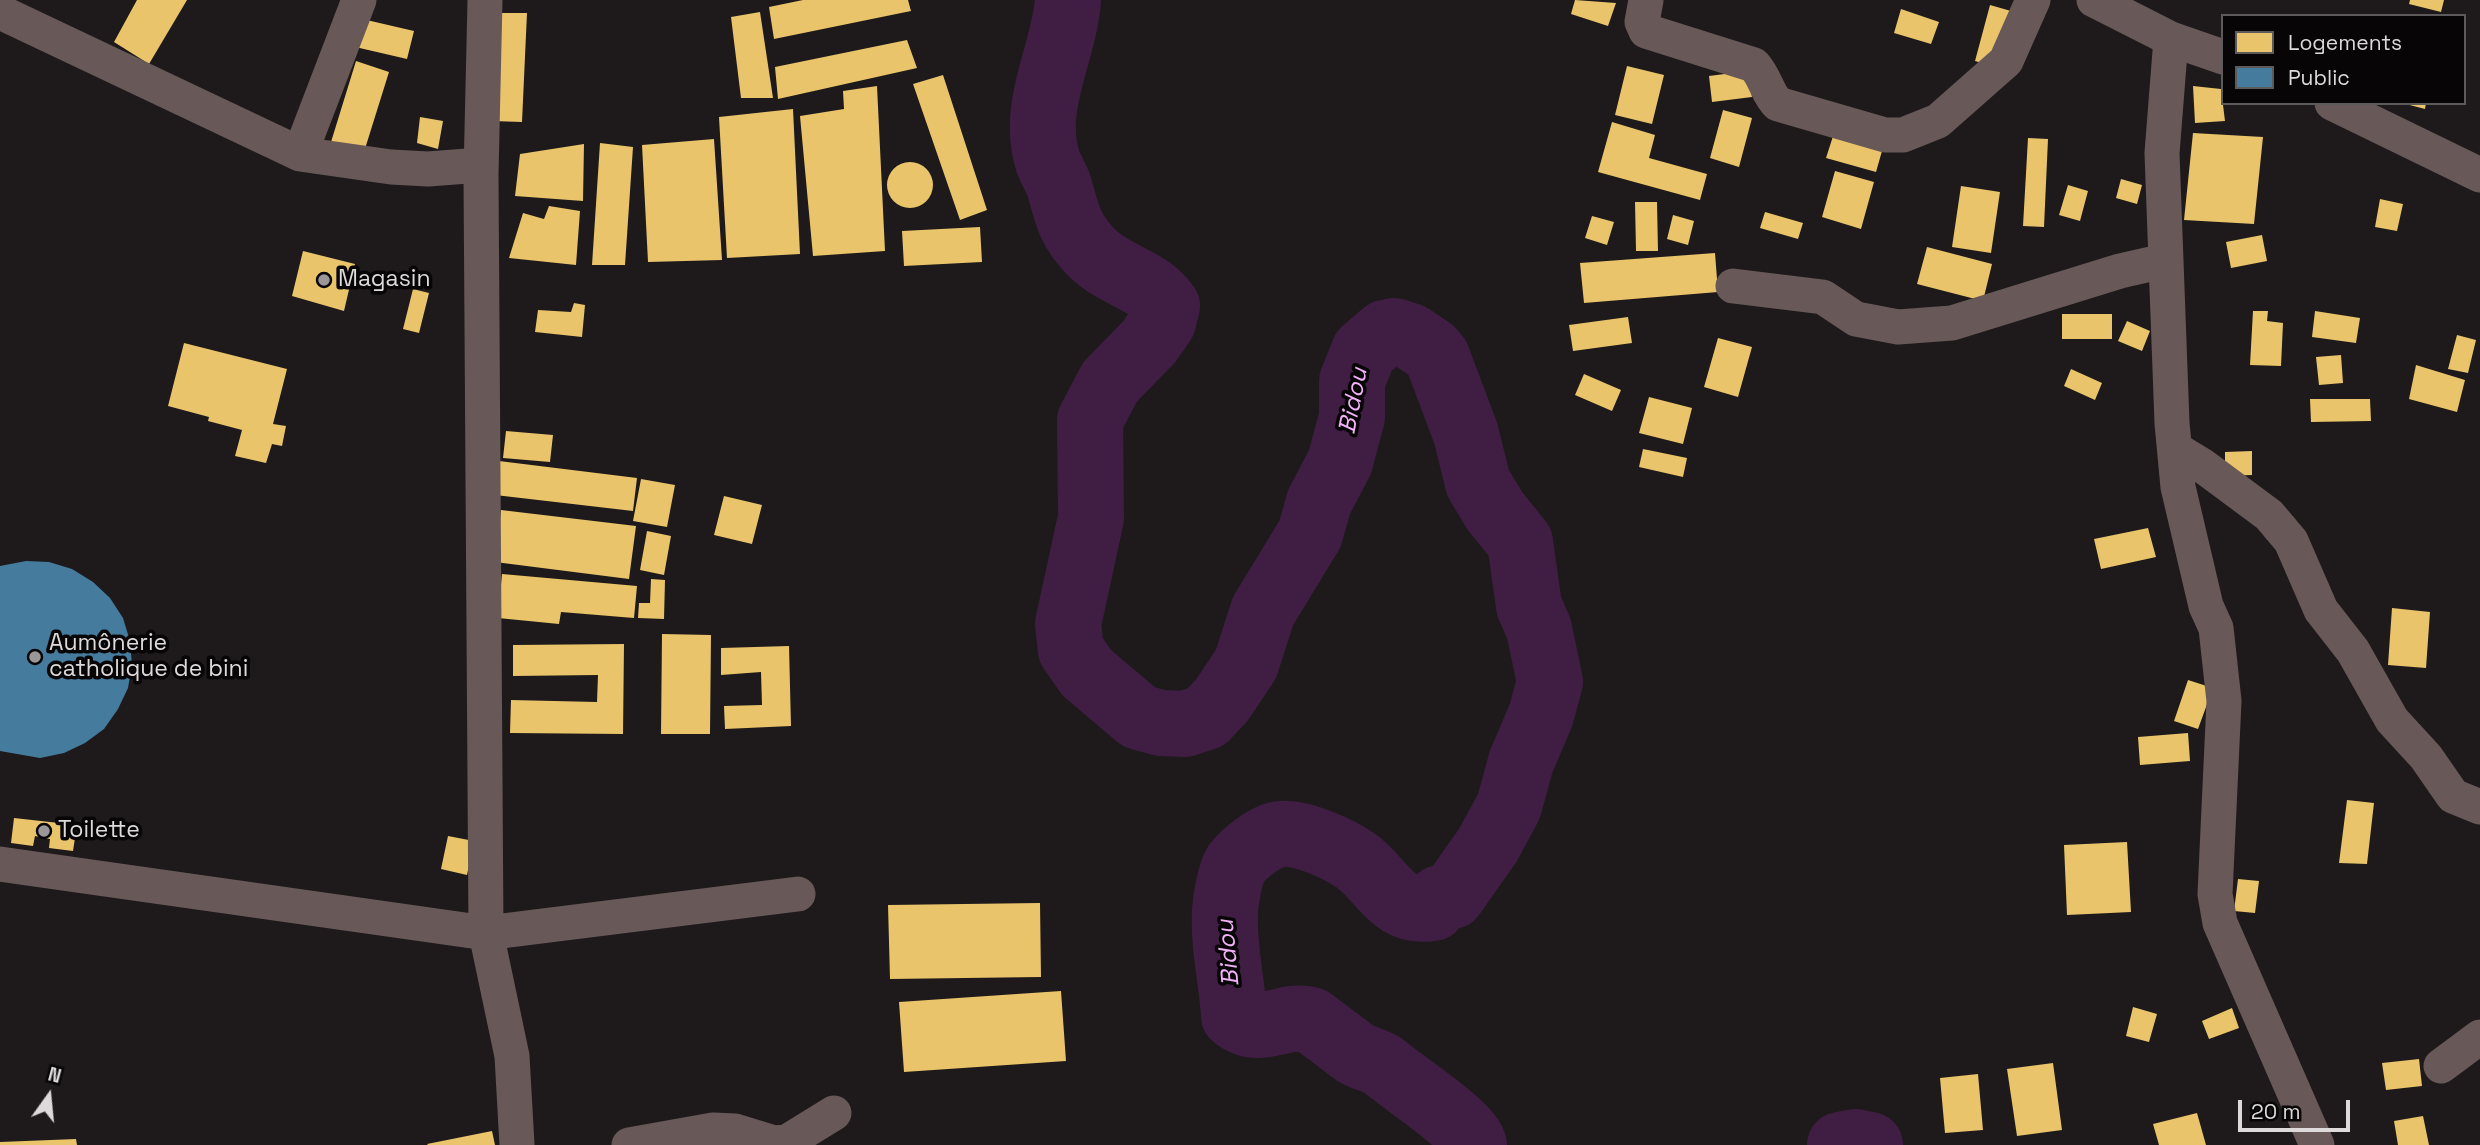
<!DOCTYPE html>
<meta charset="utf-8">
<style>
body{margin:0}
#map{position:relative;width:2480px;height:1145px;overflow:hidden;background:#1e1a1b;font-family:"Space Grotesk",sans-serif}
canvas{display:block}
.legend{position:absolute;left:2221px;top:14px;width:245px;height:91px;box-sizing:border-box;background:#070506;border:2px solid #5d5a5b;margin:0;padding:9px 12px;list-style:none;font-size:21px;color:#dedadb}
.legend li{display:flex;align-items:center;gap:14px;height:35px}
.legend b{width:35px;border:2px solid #5d5a5b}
.north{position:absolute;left:14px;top:1061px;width:70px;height:70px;-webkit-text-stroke:5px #070506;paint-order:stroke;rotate:15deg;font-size:19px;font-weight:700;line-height:28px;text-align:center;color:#dedadb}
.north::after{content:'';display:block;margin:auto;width:24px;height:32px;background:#dedadb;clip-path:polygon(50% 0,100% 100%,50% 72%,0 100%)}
.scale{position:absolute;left:2238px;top:1100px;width:112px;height:32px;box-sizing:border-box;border:4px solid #dedadb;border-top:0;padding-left:9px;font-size:21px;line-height:24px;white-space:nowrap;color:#dedadb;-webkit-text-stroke:5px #070506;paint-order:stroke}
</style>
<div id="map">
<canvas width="2480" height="1145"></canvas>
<ul class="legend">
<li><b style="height:19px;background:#e9c46a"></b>Logements</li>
<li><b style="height:19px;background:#457b9d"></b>Public</li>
</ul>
<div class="north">N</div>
<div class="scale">20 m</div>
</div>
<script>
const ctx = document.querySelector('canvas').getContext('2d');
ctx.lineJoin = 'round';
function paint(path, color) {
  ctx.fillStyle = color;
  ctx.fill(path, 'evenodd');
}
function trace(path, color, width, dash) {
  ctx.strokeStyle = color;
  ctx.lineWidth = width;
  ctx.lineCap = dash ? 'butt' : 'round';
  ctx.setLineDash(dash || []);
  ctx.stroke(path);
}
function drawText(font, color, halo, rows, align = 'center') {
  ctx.font = font + ' "Space Grotesk",sans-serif';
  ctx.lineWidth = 7;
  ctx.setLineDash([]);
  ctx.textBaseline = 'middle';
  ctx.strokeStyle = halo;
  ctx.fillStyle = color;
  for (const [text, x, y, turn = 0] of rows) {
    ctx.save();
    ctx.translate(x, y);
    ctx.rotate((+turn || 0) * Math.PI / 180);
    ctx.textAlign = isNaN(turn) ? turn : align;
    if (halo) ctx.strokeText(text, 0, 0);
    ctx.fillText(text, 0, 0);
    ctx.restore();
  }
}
paint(new Path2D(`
 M137,0H187L149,64L114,42Z
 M803,0H908L911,11L774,39L769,7Z
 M1575,0L1616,3L1608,26L1571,14Z
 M2410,0H2444L2441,12L2409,4Z
 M1990,5L2011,11L1996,67L1975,61Z
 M1901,9L1939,22L1931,44L1894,33Z
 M760,12L773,98H741L731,17Z
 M499,13H527L522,122L492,121Z
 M358,18L414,31L407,59L351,46Z
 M907,40L917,68L778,99L775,67Z
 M356,61L389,72L364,152L331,142Z
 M1627,66L1664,75L1652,124L1615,115Z
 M1748,71L1752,97L1712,102L1709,76Z
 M943,75L987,210L960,220L913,84Z
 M877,86L885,251L813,256L800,116L844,109L843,91Z
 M2193,86L2221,89L2225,121L2195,123Z
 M2402,103H2426L2425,109Z
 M793,109L800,254L727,258L719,117Z
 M1723,110L1752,118L1739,167L1710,158Z
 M420,117L443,121L438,149L417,143Z
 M1612,122L1655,135L1649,158L1707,174L1700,200L1598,172Z
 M1835,130L1884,144L1876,172L1826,158Z
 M2193,133L2263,137L2254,224L2184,220Z
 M2028,138L2048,139L2044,227L2023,226Z
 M714,139L722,260L648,262L642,145Z
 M600,143L633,147L625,265H592Z
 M584,144L583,201L515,196L520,154Z
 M887 185a23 23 0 1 1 46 0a23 23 0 1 1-46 0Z
 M1835,171L1874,182L1861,229L1822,217Z
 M2121,179L2142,185L2137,204L2116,198Z
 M2068,185L2088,191L2080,221L2059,215Z
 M1961,186L2000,192L1991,253L1952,247Z
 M2380,199L2403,204L2397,231L2375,227Z
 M1635,202H1657L1658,251H1636Z
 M549,206L580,211L576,265L509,258L523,213L544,219Z
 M1765,212L1803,223L1798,239L1760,228Z
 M1673,215L1694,221L1688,245L1667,239Z
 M1592,216L1614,222L1607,245L1585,238Z
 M980,227L982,262L904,266L902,231Z
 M2262,235L2267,261L2231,268L2226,242Z
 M1927,247L1992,264L1983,301L1917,284Z
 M303,251L355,264L344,311L292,296Z
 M1715,253L1718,292L1584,303L1580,263Z
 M413,289L429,293L419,333L403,329Z
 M574,303L585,305L582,337L535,332L538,310L571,312Z
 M2253,311H2268L2267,321L2283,323L2281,366L2250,365Z
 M2315,311L2360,318L2356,343L2312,337Z
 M2062,314H2112V339H2062Z
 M1628,317L1632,343L1573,351L1569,325Z
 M2127,321L2150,331L2142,351L2118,341Z
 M2457,335L2476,340L2468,373L2448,369Z
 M1718,338L1752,347L1738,397L1704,387Z
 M184,343L287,369L273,424L286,426L282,446L272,444L266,463L235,456L242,430L208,421L209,417L168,406Z
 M2341,355L2343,383L2319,385L2316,357Z
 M2416,365L2465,380L2457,412L2409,399Z
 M2071,369L2102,383L2095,400L2064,386Z
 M1584,374L1621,390L1612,411L1575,395Z
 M1649,397L1692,408L1683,444L1639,433Z
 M2310,399H2370L2371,421L2311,422Z
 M506,431L553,435L550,462L503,458Z
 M1643,449L1687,458L1683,477L1639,467Z
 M2252,451V475L2225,476V452Z
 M499,461L637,478L633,511L495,495Z
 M641,479L675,485L667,527L633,521Z
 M724,496L762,505L752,544L714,535Z
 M501,510L636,526L629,579L495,562Z
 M2148,528L2156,557L2101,569L2094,539Z
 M647,531L671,536L664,575L640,570Z
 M502,574L637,586L634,618L561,612L559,624L498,618Z
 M651,579L665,580L664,619L638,618L639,603H650Z
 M2392,608L2430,612L2426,668L2388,665Z
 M662,634L711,635L710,734H661Z
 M624,644L623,734L510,733L511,700L597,702L598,675L513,676V645Z
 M789,646L791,726L725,729L724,706L762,705L761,672L721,675V648Z
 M2188,680L2213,688L2198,729L2174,721Z
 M2188,733L2190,761L2140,765L2138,737Z
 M2347,800L2374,803L2367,864L2339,863Z
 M14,818L77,825L73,851L49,848L50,839L35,836L33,846L11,843Z
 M448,836L474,841L467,875L441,869Z
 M2127,842L2131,912L2067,915L2064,845Z
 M2238,879L2259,881L2255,913L2234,911Z
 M1040,903L1041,977L890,979L888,905Z
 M1061,991L1066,1061L904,1072L899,1002Z
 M2133,1007L2157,1014L2149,1042L2126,1036Z
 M2232,1008L2239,1028L2209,1039L2202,1021Z
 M2419,1059L2422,1086L2386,1090L2382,1063Z
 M2053,1063L2062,1130L2017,1136L2007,1069Z
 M1978,1074L1983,1130L1945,1133L1940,1078Z
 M2197,1113L2206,1145H2159L2153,1124Z
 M2423,1116L2429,1145H2398L2394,1121Z
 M492,1131L495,1145H428L427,1144Z
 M76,1139L77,1145H0V1142Z`), '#e9c46a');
paint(new Path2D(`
 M26,561L49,562L72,569L93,582L110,598L123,618L130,641L132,665L128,688L118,709L104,729L85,743L64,753L40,758L0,751V566Z`), '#457b9d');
trace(new Path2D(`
 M1068,0C1064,54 1030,106 1048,162C1051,170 1056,177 1059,186C1068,216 1068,227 1090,251C1112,275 1149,279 1167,306L1163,322L1149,342L1110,382L1090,420L1091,518L1068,624L1071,650L1087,673L1139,717L1161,723L1185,724L1206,717L1222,700L1246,664L1263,611L1310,534L1319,502L1340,462L1352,417V381L1364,351L1385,333L1394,331L1410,336L1431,350L1437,357L1466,434L1478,483L1495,511L1520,542L1529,606L1539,629L1550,682L1541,715L1521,762L1509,806L1488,845L1452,896L1440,898L1433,908C1391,915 1382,878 1355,860C1337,848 1302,832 1280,834C1267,835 1244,853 1236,864C1230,873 1226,899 1225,910C1223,946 1232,981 1234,1016C1260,1038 1285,1012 1311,1020C1326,1031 1340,1042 1355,1053C1364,1059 1377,1060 1385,1067C1402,1082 1471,1126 1474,1145
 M1840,1145L1856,1142L1870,1145`), '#401e44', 66);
trace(new Path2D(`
 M1646,0L1642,22L1646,31L1754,65C1766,78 1767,94 1778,104L1885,135H1903L1938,121L2006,61L2033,0
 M2094,0L2171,39L2223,57
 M0,12L300,154L391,167L428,169L481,165
 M2171,39L2162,153L2172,423L2178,487L2206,606L2216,628L2224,701L2215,894L2220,923L2317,1145
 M2332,103L2480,175
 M300,154L359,0
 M1733,286L1823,297L1856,319L1898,327L1952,323L2120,271L2164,261
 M2175,449L2203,466L2269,515L2291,541L2321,610L2353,651L2392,720L2426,757L2453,796L2480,807
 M0,864L486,933L481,175L485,0
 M2441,1066L2480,1037
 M517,1145L512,1056L486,933L798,894
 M629,1145L713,1130L735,1131L774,1143L787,1142L834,1113`), '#685958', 35);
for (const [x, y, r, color] of [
 [324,280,7,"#9b9798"],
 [35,657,7,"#9b9798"],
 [44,831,7,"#9b9798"]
]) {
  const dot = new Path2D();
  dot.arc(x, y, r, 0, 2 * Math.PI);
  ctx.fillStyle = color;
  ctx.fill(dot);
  trace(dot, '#070506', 2.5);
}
drawText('23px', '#dedadb', '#070506', [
 ["Magasin",338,280],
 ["Aumônerie",49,644],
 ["catholique de bini",49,670],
 ["Toilette",58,831]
], 'left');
drawText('italic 24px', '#f1b2f8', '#070506', [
 ["Bidou",1354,401,-79],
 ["Bidou",1229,953,-95]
]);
</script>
